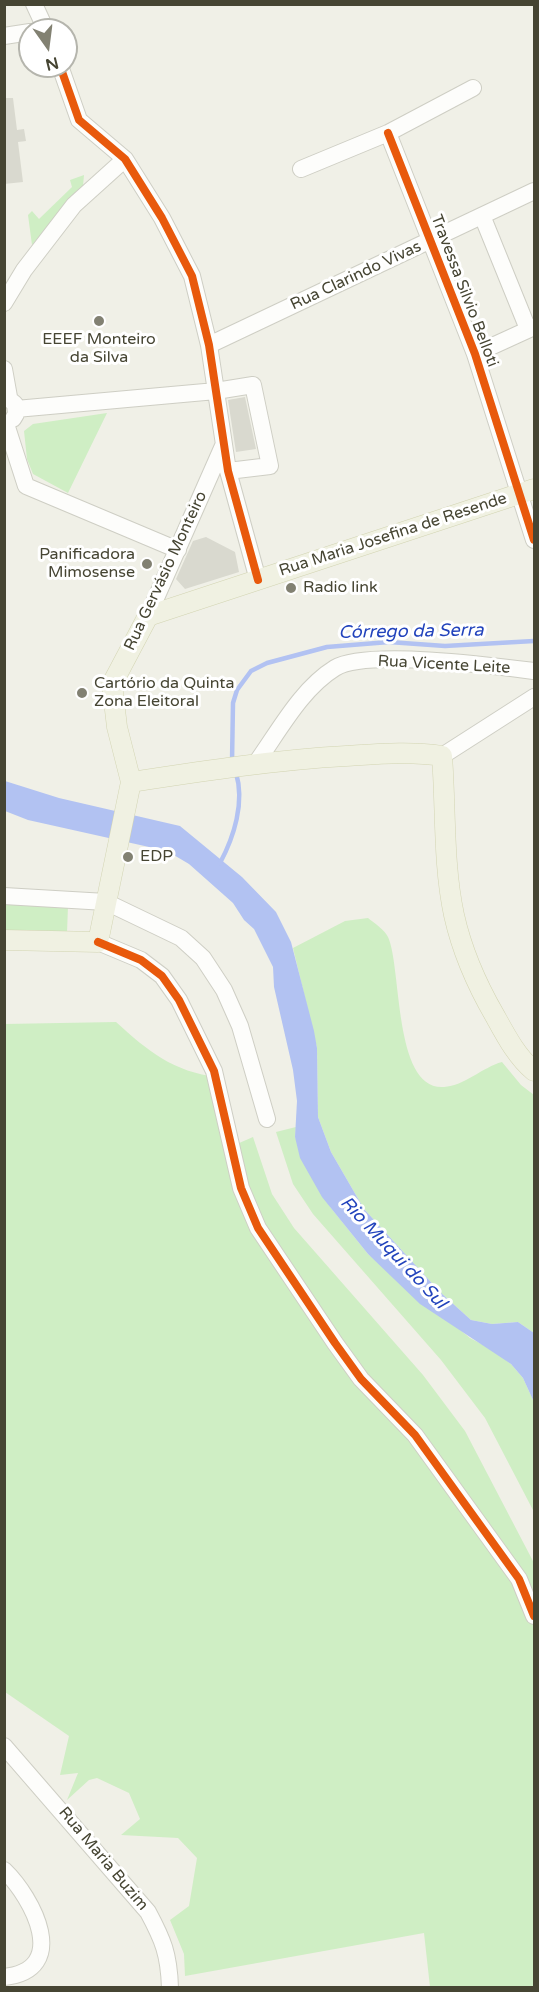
<!DOCTYPE html>
<meta charset="utf-8">
<style>
body{margin:0}
#map{position:relative;width:539px;height:1992px;overflow:hidden;background:#f0f0e7;font-family:"Varela Round",sans-serif}
canvas{display:block}
.frame{position:absolute;inset:0;border:6px solid #464533;pointer-events:none}
.north{position:absolute;left:18px;top:18px;width:60px;height:60px;box-sizing:border-box;background:#fff;border:2px solid #b5b5ad;border-radius:50%;rotate:166deg;font-size:16px;font-weight:700;line-height:24px;text-align:center;color:#464533}
.north::after{content:'';display:block;margin:auto;width:21px;height:27px;background:#828172;clip-path:polygon(50% 0,100% 100%,50% 72%,0 100%)}
</style>
<div id="map">
<canvas width="539" height="1992"></canvas>
<div class="frame"></div>
<div class="north">N</div>
</div>
<script>
const ctx = document.querySelector('canvas').getContext('2d');
ctx.lineJoin = 'round';
function paint(path, color) {
  ctx.fillStyle = color;
  ctx.fill(path, 'evenodd');
}
function trace(path, color, width, dash) {
  ctx.strokeStyle = color;
  ctx.lineWidth = width;
  ctx.lineCap = dash ? 'butt' : 'round';
  ctx.setLineDash(dash || []);
  ctx.stroke(path);
}
function drawText(font, color, halo, rows, align = 'center') {
  ctx.font = font + ' "Varela Round",sans-serif';
  ctx.lineWidth = 6;
  ctx.setLineDash([]);
  ctx.textBaseline = 'middle';
  ctx.strokeStyle = halo;
  ctx.fillStyle = color;
  for (const [text, x, y, turn = 0] of rows) {
    ctx.save();
    ctx.translate(x, y);
    ctx.rotate((+turn || 0) * Math.PI / 180);
    ctx.textAlign = isNaN(turn) ? turn : align;
    if (halo) ctx.strokeText(text, 0, 0);
    ctx.fillText(text, 0, 0);
    ctx.restore();
  }
}
paint(new Path2D(`
 M84,175L83,186L32,245L28,215L32,211L39,219L72,187L70,180Z
 M107,413L68,493L33,474L27,459L24,431L33,424Z
 M5,904L68,906L67,933L5,931Z
 M368,918C374,923 385,930 388,937C402,967 393,1091 444,1087C464,1086 483,1067 502,1062L521,1085L534,1095V1333L518,1322L492,1324L471,1320L440,1292L364,1209L331,1152L318,1117L317,1048L293,948L345,921Z
 M116,1022C148,1051 173,1072 218,1077L230,1147L253,1137L272,1194L294,1228L423,1375L465,1431L534,1563V1987H430L424,1933L185,1976L184,1954L170,1920L189,1906L197,1858L178,1838L121,1835L140,1819L129,1793L97,1778L89,1780L67,1800L78,1773L60,1775L69,1736L5,1692L4,1024Z
 M296,1127L295,1137L331,1208L368,1254L470,1338L493,1350L511,1364L523,1378L533,1400L534,1422V1512L485,1418L441,1360L313,1214L293,1184L276,1132Z`), '#cfeec4');
paint(new Path2D(`
 M5,781L59,798L180,826L242,877L276,912L291,942L314,1031L317,1048L318,1117L331,1152L364,1209L440,1292L471,1320L492,1324L518,1322L534,1333V1422L533,1400L523,1378L511,1364L420,1304L368,1254L322,1197L300,1158L295,1137L297,1101L293,1070L274,987L273,967L254,929L244,920L233,903L189,864L167,851L28,820L5,811Z`), '#b2c2f2');
trace(new Path2D(`
 M232,762L233,703L237,690L251,671L267,663L327,647L389,642L445,646L534,641
 M220,863C234,837 245,802 236,773`), '#b2c2f2', 4.5);
paint(new Path2D(`
 M4,98H13L17,130L24,129L26,141L18,142L23,182L4,184Z
 M245,397L256,449L236,452L228,400Z
 M206,537L235,552L239,572L185,589L176,579L193,541Z`), '#d9d9cf');
const minor = new Path2D(`
 M34,4L46,30
 M4,36L30,32
 M60,66L79,120L125,159L162,218L192,276L209,345L228,471L258,580
 M388,133L475,354L534,540
 M301,169L388,133L473,88
 M483,218L528,329
 M4,303L24,270L74,205L125,159
 M209,345L534,191
 M475,354L534,327
 M4,369L9,397
 M4,395L15,404L16,414L13,419
 M16,409L216,391L253,385L270,466L228,471
 M6,424L26,486L178,550
 M148,616L223,446
 M442,756L534,697
 M256,763C279,731 301,689 335,668C366,649 495,666 534,671
 M4,896L106,902L181,938L203,958L224,990L240,1026L267,1119
 M98,942L141,960L162,976L179,1000L214,1071L241,1188L258,1228L335,1343L361,1379L415,1435L519,1579L534,1616
 M4,1746L148,1912C163,1940 169,1954 170,1988
 M4,1870C33,1898 71,1970 4,1977`);
const major = new Path2D(`
 M131,782C203,771 274,760 346,756C378,754 410,751 442,756C446,808 443,864 454,915C462,951 477,985 495,1016C506,1036 517,1057 534,1071
 M4,940L98,942L131,782L117,727L112,684L148,616L534,489`);
trace(minor, '#cecec4', 18);
trace(major, '#d2d4b2', 21);
trace(minor, '#fdfdfb', 16);
trace(major, '#f0f1e2', 20);
trace(new Path2D(`
 M60,66L79,120L125,159L162,218L192,276L209,345L228,471L258,580
 M388,133L475,354L534,540
 M98,942L141,960L162,976L179,1000L214,1071L241,1188L258,1228L335,1343L361,1379L415,1435L519,1579L534,1616`), '#e8590c', 8);
for (const [x, y, r, color] of [
 [99,321,6,"#828172"],
 [147,564,6,"#828172"],
 [291,588,6,"#828172"],
 [82,693,6,"#828172"],
 [128,857,6,"#828172"]
]) {
  const dot = new Path2D();
  dot.arc(x, y, r, 0, 2 * Math.PI);
  ctx.fillStyle = color;
  ctx.fill(dot);
  trace(dot, '#fff', 2);
}
drawText('16px', '#464533', '#fff', [
 ["Rua Clarindo Vivas",356,276,-25],
 ["Travessa Silvio Belloti",464,291,69],
 ["Rua Maria Josefina de Resende",393,535,-18],
 ["Rua Gervásio Monteiro",166,571,-65],
 ["Rua Vicente Leite",444,665,3],
 ["Rua Maria Buzim",103,1859,50]
]);
drawText('16px', '#464533', '#fff', [
 ["EEEF Monteiro",99,340,"center"],
 ["da Silva",99,358,"center"],
 ["Panificadora",135,555,"right"],
 ["Mimosense",135,573,"right"],
 ["Radio link",303,588],
 ["Cartório da Quinta",94,684],
 ["Zona Eleitoral",94,702],
 ["EDP",140,857]
], 'left');
drawText('italic 18px', '#2243bc', '#fff', [
 ["Córrego da Serra",411,632,-1],
 ["Rio Muqui do Sul",393,1253,47]
]);
</script>
